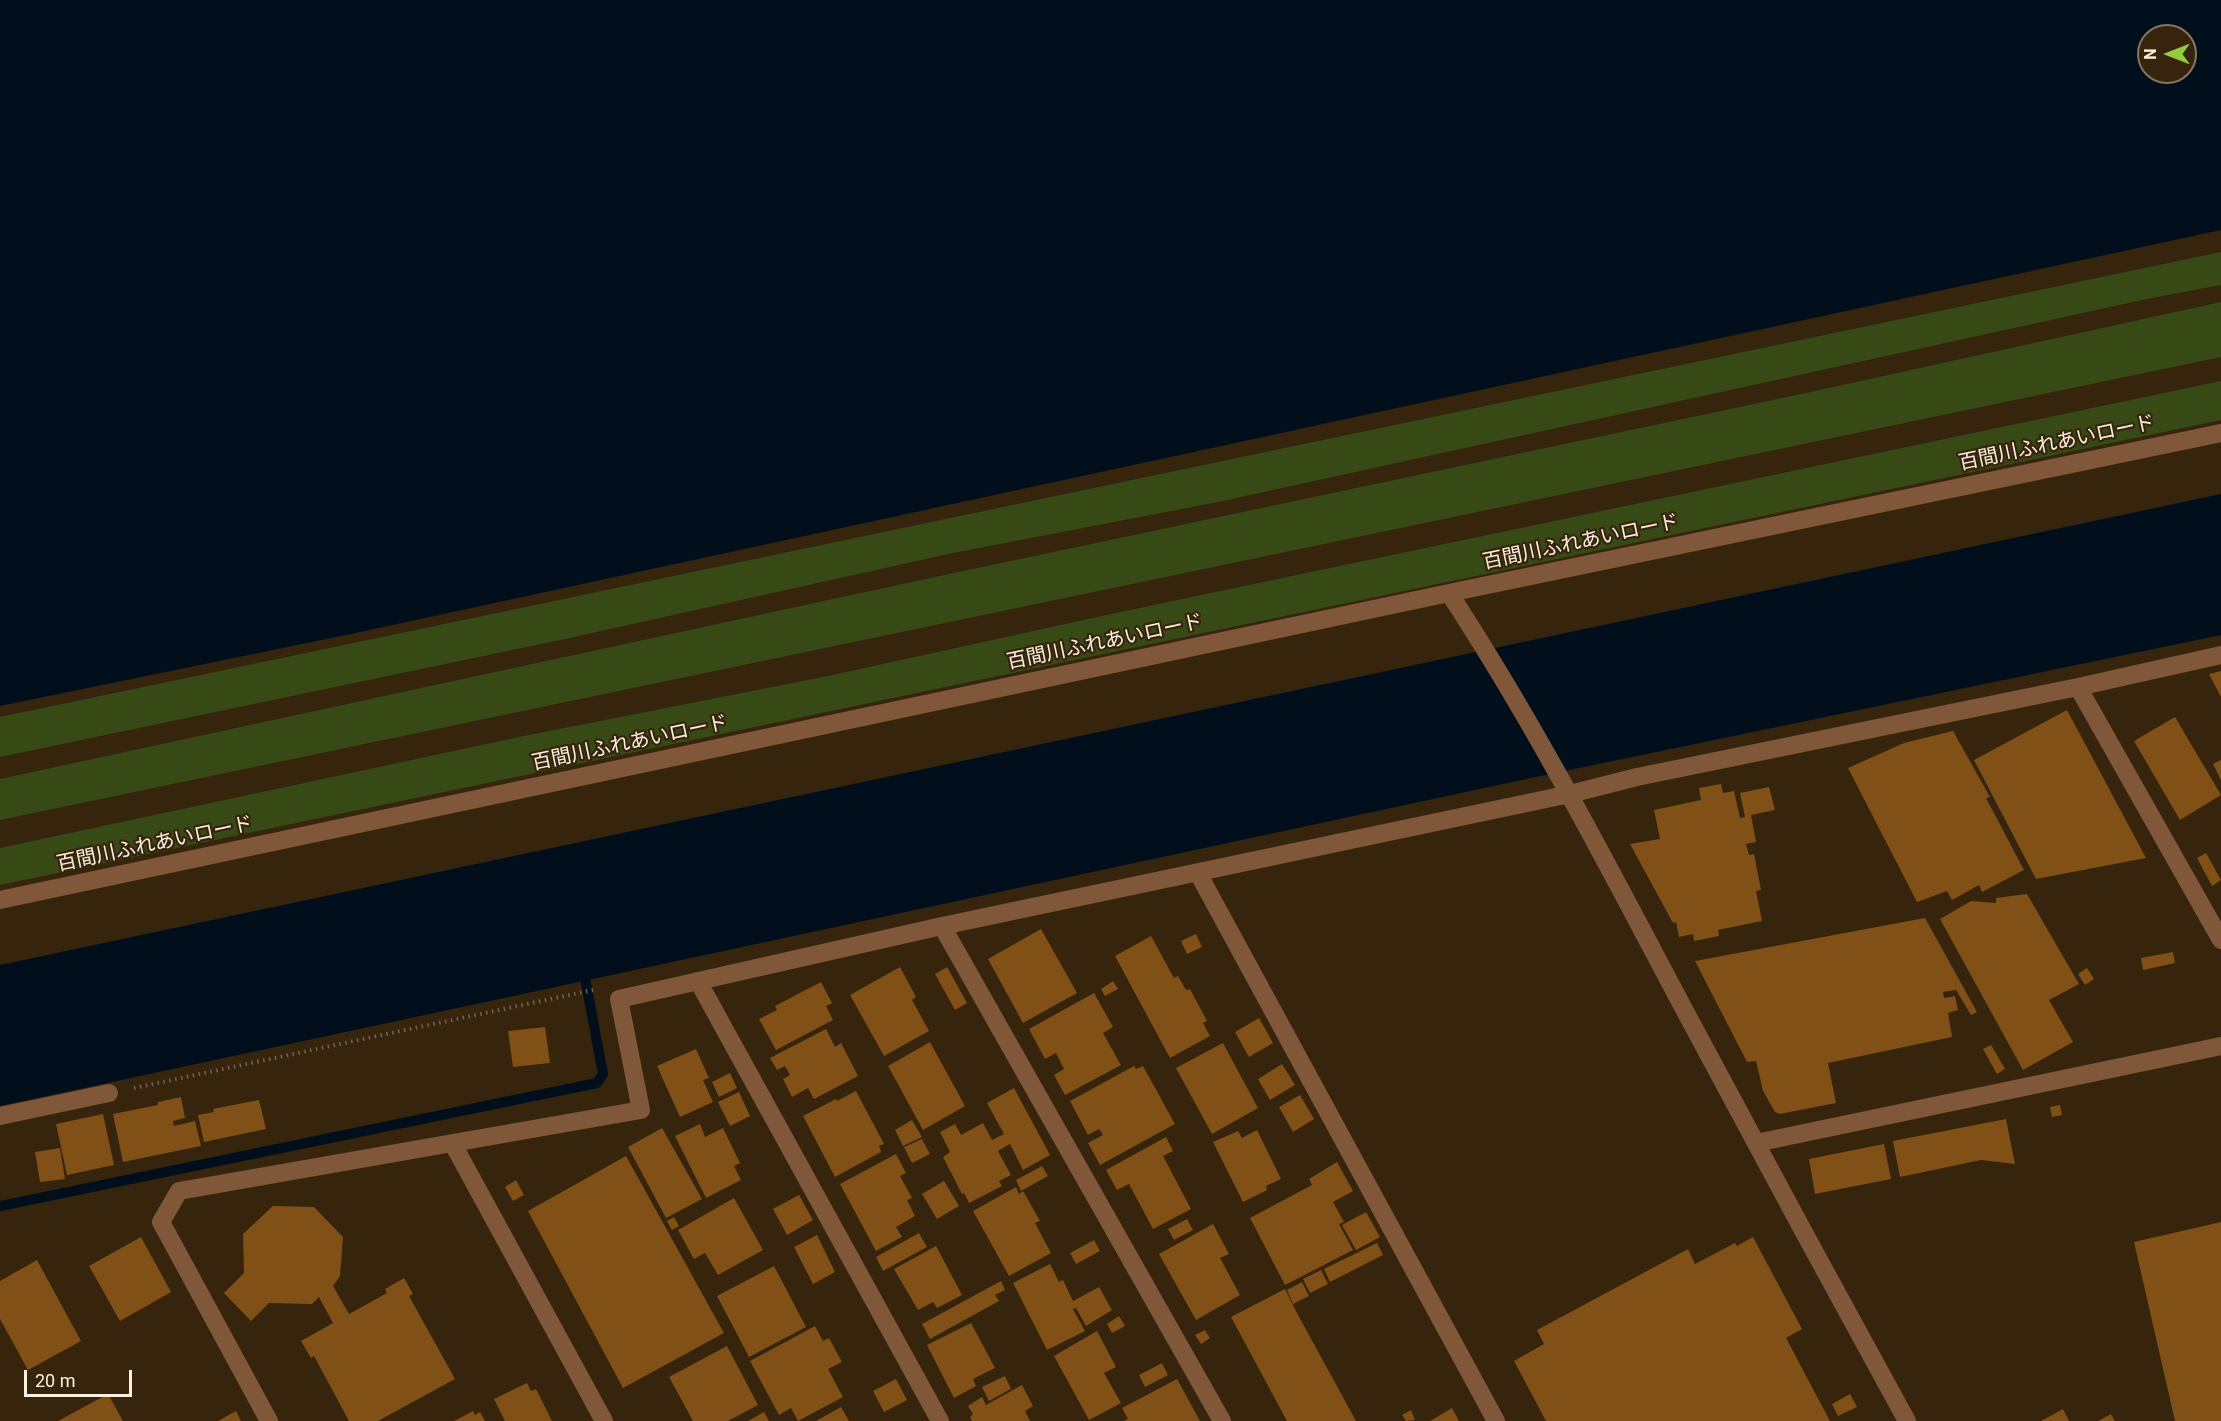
<!DOCTYPE html>
<meta charset="utf-8">
<style>
body{margin:0}
#map{position:relative;width:2221px;height:1421px;overflow:hidden;background:#36240c;font-family:Roboto,sans-serif}
canvas{display:block}
.north{position:absolute;left:2137px;top:24px;width:60px;height:60px;box-sizing:border-box;background:#36240c;border:2px solid #857561;border-radius:50%;rotate:270deg;font-size:16px;font-weight:700;line-height:24px;text-align:center;color:#fbefe0}
.north::after{content:'';display:block;margin:auto;width:21px;height:27px;background:#94cc3b;clip-path:polygon(50% 0,100% 100%,50% 72%,0 100%)}
.scale{position:absolute;left:24px;top:1370px;width:108px;height:27px;box-sizing:border-box;border:3px solid #fbefe0;border-top:0;padding-left:8px;font-size:18px;line-height:21px;white-space:nowrap;color:#fbefe0;-webkit-text-stroke:4px #36240c;paint-order:stroke}
</style>
<div id="map">
<canvas width="2221" height="1421"></canvas>
<div class="north">N</div>
<div class="scale">20 m</div>
</div>
<script>
const ctx = document.querySelector('canvas').getContext('2d');
ctx.lineJoin = 'round';
function paint(path, color) {
  ctx.fillStyle = color;
  ctx.fill(path, 'evenodd');
}
function trace(path, color, width, dash) {
  ctx.strokeStyle = color;
  ctx.lineWidth = width;
  ctx.lineCap = dash ? 'butt' : 'round';
  ctx.setLineDash(dash || []);
  ctx.stroke(path);
}
function drawText(font, color, halo, rows, align = 'center') {
  ctx.font = font + ' Roboto,"Noto Sans JP",sans-serif';
  ctx.lineWidth = 4.5;
  ctx.setLineDash([]);
  ctx.textBaseline = 'middle';
  ctx.strokeStyle = halo;
  ctx.fillStyle = color;
  for (const [text, x, y, turn = 0] of rows) {
    ctx.save();
    ctx.translate(x, y);
    ctx.rotate((+turn || 0) * Math.PI / 180);
    ctx.textAlign = isNaN(turn) ? turn : align;
    if (halo) ctx.strokeText(text, 0, 0);
    ctx.fillText(text, 0, 0);
    ctx.restore();
  }
}
paint(new Path2D(`
 M2221,252V285L2147,299L1218,502L953,553L565,639L0,757V717Z
 M2221,302V357L0,820V779L935,577L1806,393Z
 M2221,381V420L0,885V848L519,737L828,676L1111,614Z`), '#374a15');
paint(new Path2D(`
 M0,0H2221V230L351,634L0,706ZM2149,36H2185V72H2149Z
 M2221,494V635L1531,778L0,1106V965Z`), '#010f1d');
trace(new Path2D(`
 M0,1206L597,1083L603,1074L583,967`), '#010f1d', 10);
paint(new Path2D(`
 M2221,671V697L2209,674Z
 M2067,710L2146,858L2036,879L1974,760Z
 M2175,717L2221,795L2180,820L2134,741Z
 M1953,731L1990,797L1986,798L2024,870L1982,892L1979,885L1952,900L1947,891L1917,902L1848,768L1904,743Z
 M2221,760V780L2213,764Z
 M1721,784L1723,793L1734,791L1740,818L1745,817L1740,793L1769,787L1775,810L1751,815L1756,842L1746,844L1749,855L1754,854L1761,890L1756,891L1762,921L1718,930L1719,936L1694,941L1693,934L1679,937L1676,922L1673,923L1630,844L1660,839L1654,810L1701,800L1699,788Z
 M2206,853L2221,880L2212,886L2197,858Z
 M2027,894L2079,984L2049,1000L2073,1042L2023,1070L1940,919L1971,901L1996,903V898Z
 M1925,918L1977,1012L1971,1015L1956,990L1943,992L1944,998L1955,996L1958,1010L1948,1013L1952,1037L1828,1063L1836,1103L1780,1114L1775,1112L1763,1091L1756,1061L1747,1062L1695,961Z
 M1041,929L1077,993L1023,1023L988,959Z
 M1196,934L1202,947L1187,954L1181,941Z
 M1151,936L1174,978L1178,976L1186,990L1190,989L1207,1021L1203,1023L1210,1036L1170,1058L1115,956Z
 M2173,952L2175,963L2143,970L2141,958Z
 M900,967L916,997L912,1000L929,1031L884,1056L850,995Z
 M947,967L967,1003L955,1010L935,974Z
 M2087,968L2094,979L2085,985L2078,974Z
 M1113,981L1118,989L1105,996L1101,989Z
 M821,982L832,1003L826,1006L833,1020L776,1050L759,1019L777,1010L775,1006Z
 M1094,993L1113,1027L1103,1033L1121,1065L1065,1095L1054,1075L1064,1069L1056,1053L1045,1059L1029,1029Z
 M1259,1018L1273,1043L1249,1057L1235,1032Z
 M545,1027L550,1063L513,1067L508,1031Z
 M826,1029L835,1047L841,1043L858,1076L814,1099L808,1088L792,1097L783,1079L790,1075L785,1066L777,1070L770,1058Z
 M930,1042L965,1106L923,1130L888,1066Z
 M1223,1043L1258,1108L1212,1134L1176,1068Z
 M1991,1045L2005,1069L1997,1074L1983,1049Z
 M696,1049L709,1078L703,1080L713,1102L680,1117L657,1066Z
 M1282,1064L1295,1085L1270,1100L1258,1079Z
 M1134,1066L1136,1069L1143,1066L1175,1124L1100,1165L1088,1143L1103,1135L1099,1129L1088,1135L1070,1101Z
 M730,1073L737,1088L719,1097L712,1082Z
 M1014,1088L1050,1155L1023,1170L1010,1144L998,1151L1011,1175L999,1181L1002,1186L969,1203L964,1193L962,1194L943,1157L950,1152L940,1132L955,1124L961,1135L983,1123L992,1140L1004,1134L987,1103Z
 M856,1091L884,1144L879,1146L881,1152L835,1177L803,1116L836,1099L837,1101Z
 M739,1092L750,1116L730,1126L718,1102Z
 M1300,1095L1314,1119L1293,1132L1279,1107Z
 M181,1097L185,1118L173,1121L174,1126L195,1121L201,1146L123,1162L113,1114L158,1105V1102Z
 M259,1100L266,1129L204,1142L198,1115L214,1112L213,1109Z
 M2060,1105L2062,1115L2052,1117L2050,1107Z
 M103,1114L114,1165L67,1175L56,1124Z
 M2006,1119L2015,1164L1981,1160L1900,1177L1893,1141Z
 M912,1120L922,1137L903,1146L895,1130Z
 M700,1124L705,1137L723,1128L740,1163L734,1166L741,1180L706,1198L675,1136Z
 M662,1128L702,1199L666,1218L628,1147Z
 M1257,1130L1281,1179L1266,1186L1267,1190L1243,1202L1213,1142L1238,1131L1242,1138Z
 M1166,1137L1173,1151L1163,1156L1191,1209L1153,1229L1129,1184L1117,1190L1106,1170Z
 M922,1139L930,1154L912,1163L904,1147Z
 M1884,1144L1891,1179L1815,1194L1809,1159Z
 M60,1148L65,1179L40,1182L35,1152Z
 M896,1154L906,1173L900,1176L912,1198L907,1200L915,1216L896,1227L902,1237L876,1251L840,1184Z
 M626,1156L724,1333L623,1388L528,1211Z
 M1337,1162L1353,1191L1333,1202L1344,1222L1339,1224L1353,1250L1285,1285L1250,1218L1312,1185L1309,1179Z
 M1042,1166L1048,1176L1021,1191L1016,1180Z
 M516,1180L524,1195L513,1201L505,1187Z
 M944,1181L959,1206L937,1219L922,1194Z
 M1016,1187L1019,1194L1023,1191L1040,1221L1035,1223L1051,1253L1009,1276L973,1211Z
 M799,1195L813,1220L787,1235L773,1209Z
 M734,1198L763,1250L718,1275L705,1253L694,1259L678,1230Z
 M273,1206L314,1207L343,1237L340,1276L333,1286L349,1314L387,1293L385,1289L404,1278L413,1294L409,1296L455,1379L378,1421H349L314,1356L311,1358L301,1341L333,1323L319,1297L312,1304L269,1303L251,1321L224,1293L244,1273L243,1234Z
 M1366,1212L1380,1237L1356,1250L1342,1225Z
 M674,1217L679,1226L672,1230L667,1221Z
 M1187,1219L1193,1230L1174,1240L1168,1229Z
 M2221,1222V1421H2175L2134,1242Z
 M1213,1224L1229,1254L1220,1258L1240,1295L1196,1320L1159,1254Z
 M919,1233L927,1247L883,1271L876,1257Z
 M817,1235L835,1272L813,1284L794,1247Z
 M141,1237L171,1292L120,1321L89,1266Z
 M1753,1237L1802,1329L1786,1338L1830,1421H1546L1514,1361L1544,1344L1537,1330L1688,1249L1695,1264L1735,1243L1737,1246Z
 M1094,1240L1100,1251L1076,1264L1070,1253Z
 M1377,1243L1383,1255L1330,1282L1324,1269Z
 M936,1246L962,1295L937,1308L933,1302L918,1310L894,1269Z
 M37,1260L81,1341L28,1370L0,1319V1281Z
 M1050,1264L1059,1282L1063,1280L1073,1301L1099,1287L1112,1310L1086,1326L1076,1308L1073,1309L1085,1331L1047,1350L1013,1283Z
 M774,1266L806,1327L749,1357L717,1296Z
 M1321,1270L1328,1284L1310,1293L1303,1279Z
 M1001,1281L1005,1290L995,1295L999,1301L930,1339L922,1324Z
 M1302,1282L1309,1296L1293,1304L1287,1290Z
 M1285,1289L1297,1313L1356,1421H1287L1231,1317Z
 M1119,1316L1125,1326L1112,1333L1107,1324Z
 M971,1323L995,1368L973,1379L976,1386L954,1398L927,1345Z
 M815,1326L823,1341L829,1338L842,1362L828,1369L843,1397L798,1421L791,1408L779,1415L750,1361Z
 M1205,1330L1210,1338L1201,1344L1195,1335Z
 M1097,1331L1116,1367L1104,1373L1121,1403L1089,1420L1054,1356Z
 M727,1346L758,1405L728,1421H693L669,1377Z
 M1162,1363L1168,1375L1145,1387L1139,1375Z
 M1005,1376L1011,1389L989,1401L982,1387Z
 M896,1379L907,1400L884,1412L873,1391Z
 M1177,1379L1200,1421H1124L1128,1419L1122,1408Z
 M527,1383L531,1391L536,1389L552,1421H505L494,1399Z
 M1022,1385L1033,1406L1025,1411L1030,1421H972L970,1417L973,1414L968,1406L982,1397L986,1405Z
 M108,1394L123,1421H58Z
 M1850,1394L1857,1407L1838,1416L1832,1404Z
 M841,1407L849,1421H816Z
 M1452,1408L1459,1421H1430Z
 M2063,1409L2069,1421H2041Z
 M1411,1410L1415,1420L1406,1421L1402,1415Z
 M236,1411L241,1421H218Z
 M473,1411L475,1415L480,1412L485,1421H454Z
 M764,1412L769,1421H748Z
 M2111,1414L2115,1421H2098Z`), '#815017');
trace(new Path2D(`
 M134,1088L593,990`), '#74644f', 4, [1.5, 4.5]);
trace(new Path2D(`
 M1449,593C1537,727 1610,870 1685,1011C1758,1148 1832,1285 1907,1421
 M2078,687L2221,940
 M1198,873L1496,1421
 M0,900L1449,593L2221,433
 M942,926L1222,1421
 M698,981L940,1421
 M0,1116L109,1093
 M1756,1143L2221,1046
 M453,1144L604,1421
 M269,1421L161,1222L179,1191L641,1110L619,999L942,926L1570,794L1637,777L2078,687L2221,655`), '#805739', 18);
drawText('20px', '#fbefe0', '#36240c', [
 ["百間川ふれあいロード",2057,444,-12],
 ["百間川ふれあいロード",1581,543,-12],
 ["百間川ふれあいロード",1105,643,-12],
 ["百間川ふれあいロード",630,744,-12],
 ["百間川ふれあいロード",155,845,-12]
]);
</script>
